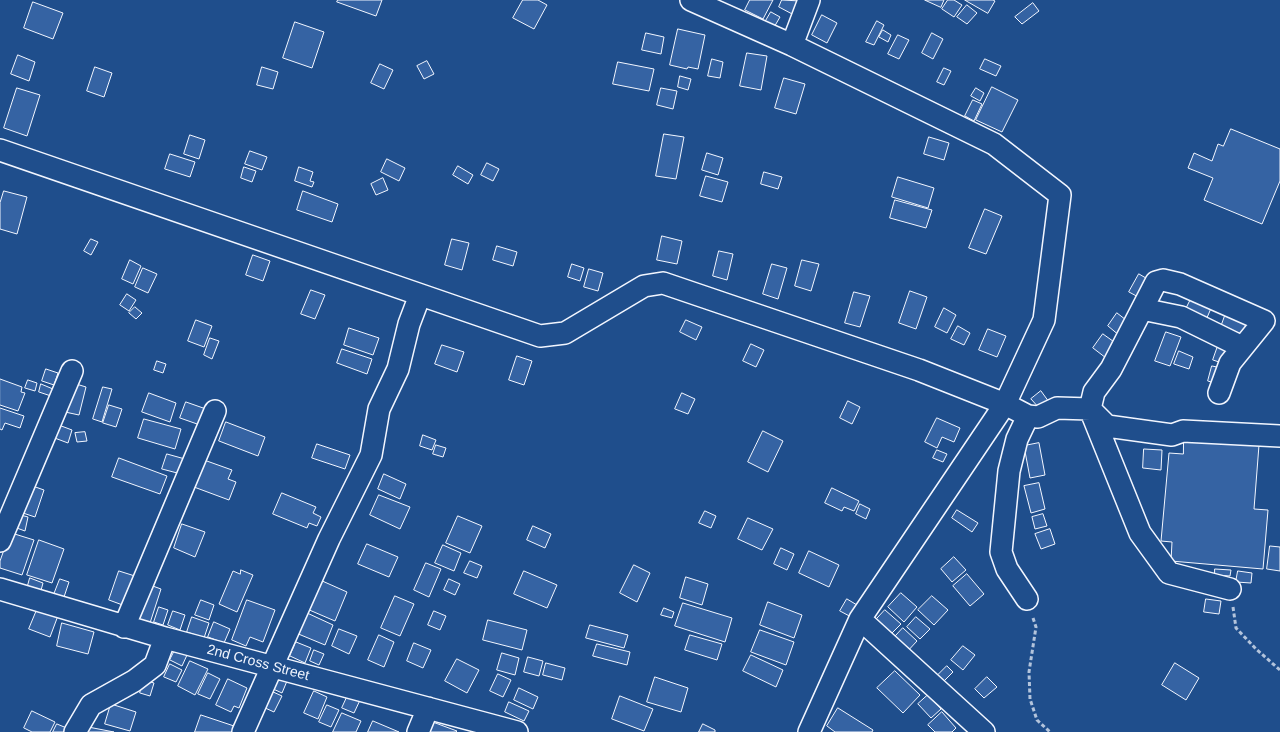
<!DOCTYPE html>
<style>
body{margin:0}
canvas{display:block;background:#1f4e8c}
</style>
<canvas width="1280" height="732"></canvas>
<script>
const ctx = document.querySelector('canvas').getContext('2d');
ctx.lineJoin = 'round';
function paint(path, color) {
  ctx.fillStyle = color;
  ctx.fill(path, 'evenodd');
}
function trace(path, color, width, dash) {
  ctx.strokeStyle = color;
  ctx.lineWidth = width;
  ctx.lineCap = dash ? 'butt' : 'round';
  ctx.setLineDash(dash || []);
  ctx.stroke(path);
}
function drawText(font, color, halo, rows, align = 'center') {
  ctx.font = font + ' Arial,sans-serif';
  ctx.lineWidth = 4;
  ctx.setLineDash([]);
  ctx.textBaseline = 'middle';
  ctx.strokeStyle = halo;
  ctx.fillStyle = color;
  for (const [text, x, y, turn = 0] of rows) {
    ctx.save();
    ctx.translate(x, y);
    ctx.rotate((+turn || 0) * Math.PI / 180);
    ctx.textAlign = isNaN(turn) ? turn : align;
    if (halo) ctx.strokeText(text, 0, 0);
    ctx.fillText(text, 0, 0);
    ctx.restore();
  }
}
const building = new Path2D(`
 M338,0H382L376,16L337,2Z
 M523,0H538L547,5L534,29L513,18Z
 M750,0H773L763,19L745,10Z
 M782,0L801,1L794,15L779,7Z
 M925,0H944L941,7Z
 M948,0H954L962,5L954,17L942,9Z
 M965,0H993L995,1L988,13Z
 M33,2L63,13L53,39L24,28Z
 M1033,3L1039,11L1022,24L1015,17Z
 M967,5L977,13L967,24L957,17Z
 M771,12L780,17L773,29L764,24Z
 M822,15L837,23L827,43L812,35Z
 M877,21L884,25L874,45L866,42Z
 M295,22L324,32L312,68L283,58Z
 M678,29L705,35L698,69L688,67L687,69L670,65Z
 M883,30L891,35L888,42L879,37Z
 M646,33L664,37L661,54L642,50Z
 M932,33L943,39L933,59L922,53Z
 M898,35L909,40L899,59L888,54Z
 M747,53L767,56L761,90L740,86Z
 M18,55L35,62L29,81L11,74Z
 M712,59L723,62L720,78L708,76Z
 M985,59L1001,66L996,76L980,69Z
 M427,61L434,74L424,79L417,66Z
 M618,62L654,69L649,91L613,84Z
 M380,64L393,70L384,89L371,83Z
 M95,67L112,73L104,97L87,91Z
 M262,67L278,72L273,89L257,85Z
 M944,68L951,71L944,85L937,82Z
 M680,76L691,79L688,90L678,87Z
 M784,78L805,84L796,114L775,108Z
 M992,87L1018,100L1002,132L976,120Z
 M17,88L40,95L27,136L4,128Z
 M661,88L677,91L673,109L657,105Z
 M976,88L984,93L980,101L971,96Z
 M973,100L982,104L974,121L965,116Z
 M1231,129L1280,149V181L1262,224L1204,200L1213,178L1188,168L1194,153L1212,161L1218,144L1223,146Z
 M664,134L684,137L676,179L656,176Z
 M190,135L205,140L199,159L184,154Z
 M929,137L949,143L944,160L924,154Z
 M250,151L267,157L262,170L245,164Z
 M707,153L723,158L718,175L702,170Z
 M170,154L195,162L190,177L165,169Z
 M387,159L405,168L399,181L381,172Z
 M487,163L499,169L493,181L481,175Z
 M458,166L473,175L468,184L453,175Z
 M244,167L256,171L252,182L241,178Z
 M299,167L313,172L310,181L314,182L312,187L295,181Z
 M764,172L782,177L778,189L761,184Z
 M706,176L728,182L722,202L700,196Z
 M898,177L934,188L928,208L892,197Z
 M383,178L388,190L376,195L371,184Z
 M4,191L27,197L17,234L0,229V203Z
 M303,191L338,204L332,222L297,210Z
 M895,200L932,210L926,228L890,218Z
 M985,209L1002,216L986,254L969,248Z
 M662,236L682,241L677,264L657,260Z
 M91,239L98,242L91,255L84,251Z
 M452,239L469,243L462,270L445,265Z
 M497,246L517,252L513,266L493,260Z
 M719,251L733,254L727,280L713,276Z
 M253,255L270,261L263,281L246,275Z
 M130,260L141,266L133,284L122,279Z
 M802,260L819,264L811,291L795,286Z
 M572,264L584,268L580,281L568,277Z
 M772,264L787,268L778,299L763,294Z
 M143,268L157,274L148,293L135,287Z
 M589,269L603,273L598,291L584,287Z
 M1139,274L1151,281L1142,299L1129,292Z
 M311,290L325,295L315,319L301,314Z
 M910,291L927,297L916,329L899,323Z
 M854,292L870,296L860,327L845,323Z
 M127,294L136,300L129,311L120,305Z
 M1192,297L1212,306L1206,320L1185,311Z
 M135,307L142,313L136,319L129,313Z
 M944,308L956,315L947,333L935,327Z
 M1117,313L1130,323L1120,336L1108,326Z
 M1226,313L1247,322L1242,336L1221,327Z
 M196,320L212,326L204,347L188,341Z
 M686,320L702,327L696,340L680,332Z
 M958,326L970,333L964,345L951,339Z
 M349,328L379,338L373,355L344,345Z
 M988,329L1006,336L997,357L979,350Z
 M1166,332L1181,337L1170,366L1155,361Z
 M1103,334L1117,344L1106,358L1093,348Z
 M210,338L219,341L212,359L204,355Z
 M1219,343L1231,347L1225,364L1213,360Z
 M751,344L764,350L756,367L743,361Z
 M442,345L464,352L457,372L435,364Z
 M342,349L372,359L367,374L337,363Z
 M1179,351L1193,357L1189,369L1174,364Z
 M517,356L532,361L524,385L509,380Z
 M157,361L166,364L163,373L154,370Z
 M1212,366L1222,368L1217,384L1208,381Z
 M46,369L58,373L54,385L42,381Z
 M0,379L22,387L21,392L25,393L18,411L0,405Z
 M28,380L37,383L35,391L25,388Z
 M73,383L86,387L79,415L65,412Z
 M41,384L53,389L51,396L39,392Z
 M103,387L112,389L102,422L93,419Z
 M1041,391L1049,402L1040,409L1031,399Z
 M149,393L176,403L170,422L142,412Z
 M682,393L695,399L688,414L675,409Z
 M848,401L860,407L852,424L840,418Z
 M186,402L206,409L200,425L180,418Z
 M109,405L122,409L116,427L103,423Z
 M0,408L24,416L20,428L5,423L2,430L0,429Z
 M937,418L960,428L954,442L942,437L937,448L925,442Z
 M144,419L181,429L175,449L138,438Z
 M226,422L265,437L258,456L219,441Z
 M56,424L72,430L68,443L52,437Z
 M763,431L783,441L768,472L748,462Z
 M85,432L87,441L77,442L75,433Z
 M1184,433L1259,445L1254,509L1268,510L1263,569L1171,561L1172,542L1161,541L1169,453L1183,454Z
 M423,435L436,440L432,450L420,446Z
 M1039,443L1045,475L1030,478L1024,446Z
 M317,444L350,455L345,469L312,458Z
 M436,445L446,448L443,457L433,454Z
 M1144,449L1162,450L1161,470L1143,468Z
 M937,450L947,454L943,462L933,458Z
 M167,454L185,459L181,474L162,469Z
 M119,458L167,476L160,494L112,477Z
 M204,460L232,470L228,479L236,482L229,500L194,487Z
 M384,474L406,484L400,499L378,489Z
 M1039,483L1045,509L1031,513L1024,486Z
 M27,484L44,490L35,517L17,511Z
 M832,488L859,501L854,511L844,507L842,511L825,503Z
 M282,493L316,507L313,513L321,517L317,526L309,523L307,528L273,514Z
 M379,495L410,507L400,529L370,515Z
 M860,504L870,509L866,519L856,514Z
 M957,510L978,523L972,532L952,518Z
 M705,511L716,516L711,528L699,523Z
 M17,514L28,517L25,531L14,527Z
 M1043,514L1047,526L1035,529L1032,517Z
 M458,516L482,526L470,553L446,543Z
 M748,518L773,529L762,550L738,539Z
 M182,524L205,532L195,557L174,548Z
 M533,526L551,534L545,548L527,540Z
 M1050,529L1055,544L1041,549L1035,534Z
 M5,531L34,540L22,575L0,568V561L5,547Z
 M39,540L64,549L52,583L27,575Z
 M367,544L398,557L389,577L358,564Z
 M443,545L461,553L454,571L435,563Z
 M1270,546L1280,547V571L1267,569Z
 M781,548L794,554L787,570L774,564Z
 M809,551L839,565L829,587L799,573Z
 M954,557L966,570L952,582L941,569Z
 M470,561L482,566L477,578L464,573Z
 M426,563L441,569L429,597L414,590Z
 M634,565L650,573L637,602L620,593Z
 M1215,569L1231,570L1230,576L1215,575Z
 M241,570L253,575L237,612L219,604L233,571L240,574Z
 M119,571L138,577L128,607L109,600Z
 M524,571L557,585L547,608L514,594Z
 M1238,571L1252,573L1251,583L1236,582Z
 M967,574L984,594L970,606L953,586Z
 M686,577L708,584L702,605L680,598Z
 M30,578L43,583L40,594L27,589Z
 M60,579L69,582L63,600L53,597Z
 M449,579L460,584L455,595L444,590Z
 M320,580L347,592L335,621L307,609Z
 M150,585L161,589L150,623L133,617Z
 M901,593L917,607L904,622L888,607Z
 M395,596L414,604L400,636L381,628Z
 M932,596L948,610L934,625L918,610Z
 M847,599L862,608L855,619L840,611Z
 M1206,599L1221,601L1219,614L1204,612Z
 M201,600L214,605L209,620L195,615Z
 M247,600L275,610L263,642L250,637L246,646L232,640Z
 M768,602L802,615L794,638L760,625Z
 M683,603L732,618L725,642L675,626Z
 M39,605L59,613L50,637L29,629Z
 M159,607L168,610L163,625L154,622Z
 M664,608L674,612L672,618L661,615Z
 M885,610L901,624L887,638L872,624Z
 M173,611L185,615L180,630L168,625Z
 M434,611L446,616L440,630L428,625Z
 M305,612L333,625L325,645L296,633Z
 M192,617L209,623L204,638L187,632Z
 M916,617L930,629L920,639L907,627Z
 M488,620L527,630L522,650L483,640Z
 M214,622L230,629L224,643L208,637Z
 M62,623L94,632L88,654L57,646Z
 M590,625L628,635L624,648L586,638Z
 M903,628L917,641L905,654L891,641Z
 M339,629L357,636L349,654L332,646Z
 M760,630L794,642L786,665L751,652Z
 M379,635L394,642L384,667L368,660Z
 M690,635L722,644L717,660L685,650Z
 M296,642L311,648L305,663L290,656Z
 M414,643L431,650L423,668L407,661Z
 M597,644L630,652L627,665L593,656Z
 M963,646L975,655L963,670L951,660Z
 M175,650L187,655L182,666L170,660Z
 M314,650L324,654L319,665L310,661Z
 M502,653L519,658L515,675L497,670Z
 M751,655L783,670L776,687L743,671Z
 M528,657L543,661L539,676L524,672Z
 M457,659L479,670L467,693L445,681Z
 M190,661L208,669L195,695L178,686Z
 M546,663L565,668L562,680L543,675Z
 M1175,663L1199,678L1186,700L1162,685Z
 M170,664L182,670L176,682L164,677Z
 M947,666L953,672L944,681L938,675Z
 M895,671L920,695L903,713L877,688Z
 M208,673L220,679L210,699L198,694Z
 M498,674L511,680L503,697L490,691Z
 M276,676L287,681L282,693L271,688Z
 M655,677L688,688L681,712L647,702Z
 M987,677L997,687L984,698L975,689Z
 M228,679L247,688L239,708L234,706L231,712L216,705Z
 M144,680L154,683L150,696L140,693Z
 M519,688L538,697L533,709L514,700Z
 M271,691L282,696L274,712L263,707Z
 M314,691L327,697L318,719L304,713Z
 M349,693L361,698L354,713L342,708Z
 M928,695L941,709L931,718L918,704Z
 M620,696L653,709L644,731L612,719Z
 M509,702L529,711L524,721L505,712Z
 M111,704L136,712L130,731L105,724Z
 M327,705L339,710L331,727L319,722Z
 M838,708L873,730L872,732H835L827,726Z
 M32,711L55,722L50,732H32L24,728Z
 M942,712L956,728L952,732H935L928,725Z
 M342,713L361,721L356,732H333Z
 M201,715L234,726L232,732H195Z
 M373,721L399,732H368Z
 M430,721L457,731L456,732H426Z
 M57,724L69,729L68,732H53Z
 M703,724L715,730V732H699Z
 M83,726L114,732H82Z`);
paint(building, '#3563a3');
trace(building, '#f2f6ff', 1);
const minor = new Path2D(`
 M691,0L792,45L994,144L1060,195L1044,320L1005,404L1028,416L1038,417L1057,408L1090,409L1107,426L1172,435L1183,431L1280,436
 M792,45L809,0
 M0,150L540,336L565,333L644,286L663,283L919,370L1005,404L860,619L809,732
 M1142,309L1181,317L1242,347
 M1219,393L1230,363L1264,321L1180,284L1163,280L1156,282L1111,369L1094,392L1090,409L1140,533L1169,573L1230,589
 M0,541L72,371
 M0,589L165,638L517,732
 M1027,599L1007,569L1001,552L1009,471L1017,439L1028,416
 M860,619L984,732
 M124,627L215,411
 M75,732L91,705L134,681L155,665L165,638
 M243,732L329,539L371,455L379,409L398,369L409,324L420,295
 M418,732L428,708`);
trace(minor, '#f2f6ff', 24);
trace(new Path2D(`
 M1233,607L1236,628L1256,649L1280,670
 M1033,618L1036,627L1029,672L1030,699L1037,720L1050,732`), '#b3c4dc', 3, [4, 2.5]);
trace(minor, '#1f4e8c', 21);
drawText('14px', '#f2f6ff', '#1f4e8c', [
 ["2nd Cross Street",258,663,15]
]);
</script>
